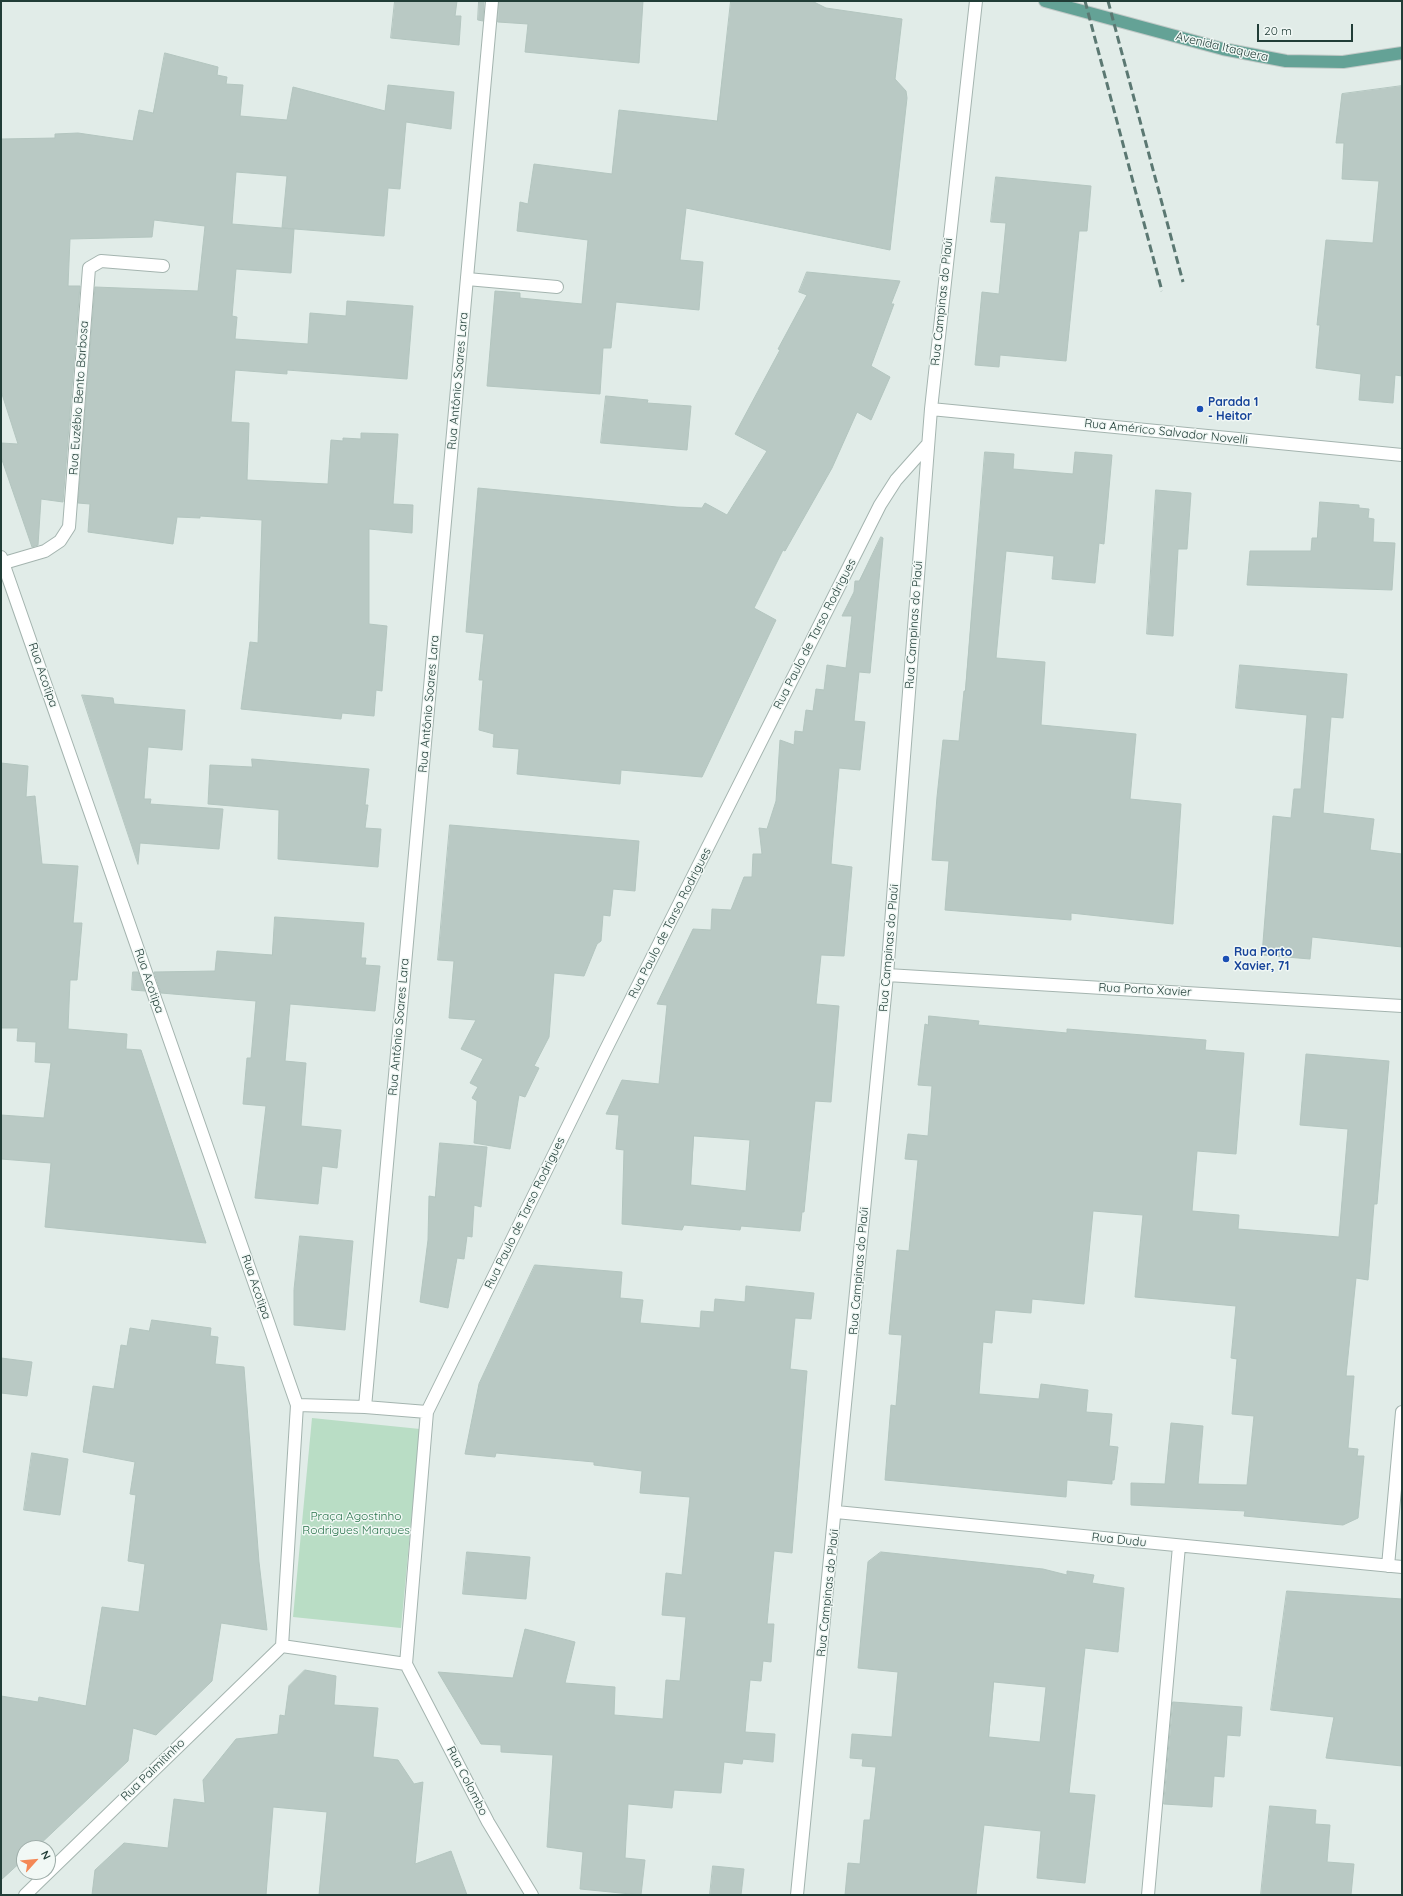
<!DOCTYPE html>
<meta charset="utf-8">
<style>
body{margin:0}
#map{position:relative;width:1403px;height:1896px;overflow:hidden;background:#e1ece8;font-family:Quicksand,sans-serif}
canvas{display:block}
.frame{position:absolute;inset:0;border:2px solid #213d37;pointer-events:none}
.north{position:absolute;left:16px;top:1840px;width:40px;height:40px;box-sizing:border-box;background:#f1f8f5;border:1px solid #9eada9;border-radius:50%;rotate:63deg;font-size:11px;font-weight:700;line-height:16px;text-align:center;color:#213d37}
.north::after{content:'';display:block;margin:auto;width:14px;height:18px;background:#f48856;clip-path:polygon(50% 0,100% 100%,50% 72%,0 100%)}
.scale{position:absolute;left:1257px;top:24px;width:96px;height:18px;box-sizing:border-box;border:2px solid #213d37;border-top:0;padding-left:5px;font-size:12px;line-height:14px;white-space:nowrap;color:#213d37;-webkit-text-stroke:3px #f1f8f5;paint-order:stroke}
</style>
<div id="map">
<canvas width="1403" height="1896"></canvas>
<div class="frame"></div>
<div class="north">N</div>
<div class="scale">20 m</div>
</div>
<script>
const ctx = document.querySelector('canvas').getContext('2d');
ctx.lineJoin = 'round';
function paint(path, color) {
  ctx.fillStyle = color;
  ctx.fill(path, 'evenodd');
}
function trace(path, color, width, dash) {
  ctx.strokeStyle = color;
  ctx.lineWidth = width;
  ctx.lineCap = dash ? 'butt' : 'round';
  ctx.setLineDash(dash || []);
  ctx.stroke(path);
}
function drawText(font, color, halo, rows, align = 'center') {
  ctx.font = font + ' Quicksand,sans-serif';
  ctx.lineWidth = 3;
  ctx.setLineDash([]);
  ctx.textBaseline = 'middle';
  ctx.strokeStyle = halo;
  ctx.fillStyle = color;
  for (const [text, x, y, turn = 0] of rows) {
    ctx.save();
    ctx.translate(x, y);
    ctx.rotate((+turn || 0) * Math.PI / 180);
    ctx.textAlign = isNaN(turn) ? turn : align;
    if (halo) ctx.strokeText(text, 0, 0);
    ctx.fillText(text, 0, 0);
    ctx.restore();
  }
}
paint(new Path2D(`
 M312,1418L420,1429L401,1628L293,1617Z`), '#b9ddc5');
const building = new Path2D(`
 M395,1H457L455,16H461L459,45L391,38Z
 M479,1H484L483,21L478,20Z
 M499,1H643L639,63L525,52L528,24L498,22Z
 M731,1H812L826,8L902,19L895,79L906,91L907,98L890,250L686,208L680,260L703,262L699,310L616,302L611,348H603L600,394L487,386L495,291L520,293V298L582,304L588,240L517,231L520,202L528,204L534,164L612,174L619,110L717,121Z
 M165,53L218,67L217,75L227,77L226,84L243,85L240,116L287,120L293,87L385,111L388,85L454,92L451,129L406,122L400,189L388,188L384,236L282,228L287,176L236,172L232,224L294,229L291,273L236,269L232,316L237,317L235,339L308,344L310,313L346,316L347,301L413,306L407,379L287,370V374L235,370L231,422L249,423L247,480L328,484L331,440L343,441V438L361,439V433L398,434L393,504L413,505L412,533L369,529V624L387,626L382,691L376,690L374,716L342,713L341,719L241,709L250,642L258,643L262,520L200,516V518L177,517L173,544L88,532L90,504L78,503L95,287L198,291L205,226L154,220L152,237L70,239L68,286H80L63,502L41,499L38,545L32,547L1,457V443L18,444L1,391V139L55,138V134L78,133L133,141L139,110L153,113Z
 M1402,86V376L1395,375L1393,403L1359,400L1361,374L1316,368L1320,325H1317L1326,240L1373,243L1379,181L1342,179L1344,143H1336L1342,94Z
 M996,177L1091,186L1087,231H1079L1066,361L1000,355L999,367L975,365L982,292L999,294L1006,223L991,222Z
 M807,272L900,281L891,304H894L871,366L890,377L871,420L857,412L832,468L785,551L783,550L754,608L776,620L702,777L621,770L620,784L517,774L519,749L493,747L494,734L479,730L483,680H479L484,634L466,632L478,488L677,507L702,508L705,503L727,515L767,451L735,434L780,350L778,349L807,295L799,292Z
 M606,396L648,400L647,403L691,406L687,450L601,443Z
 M985,452L1014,454L1013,469L1073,474L1075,452L1112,455L1104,544L1099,543L1095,583L1052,579L1054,556L1006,551L996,658L1045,662L1041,725L1136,734L1130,799L1181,804L1173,924L1071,913V920L945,910L949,861L932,860L937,797L943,740L959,741L964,691H965Z
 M1156,490L1191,493L1187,549H1178L1173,636L1147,634Z
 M1320,502L1359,505V508L1369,509L1368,518L1374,519L1373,542L1395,543L1392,590L1247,585L1250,551H1311L1312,538H1317Z
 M881,537L883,538L870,673L859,672L854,721L865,722L860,770L839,768L833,838L831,864L852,867L844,956L821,955L816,1004L839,1006L831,1102L815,1101L804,1212H802L800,1231L741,1226L740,1230L684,1225L682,1230L622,1224L624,1150L616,1149L619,1115L606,1114L622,1080L659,1084L667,1005L657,1004L693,929L711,930L712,909L731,910L744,877H752L753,854H762L759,828L767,829L776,801L780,740L794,745L795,731L803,732L806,710L813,711L816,689L824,690L827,665L846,668L852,616H842L854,592L855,581H859ZM694,1136L750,1140L746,1191L691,1185Z
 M1240,665L1347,674L1343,718L1331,717L1323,813L1374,819L1370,850L1402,854V947L1312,937L1310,959L1262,955L1273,816L1291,818L1294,789H1301L1307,715L1236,708Z
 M82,695L113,698L114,704L185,710L182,750L148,747L144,799H151L150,804L223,809L219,849L140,843L138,864Z
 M252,759L369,769L365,805H368L365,828L381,829L378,867L278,859L279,810L208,804L210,765L252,767Z
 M1,763L28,766L26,797L35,796L42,864L78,866L73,923H82L77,980H70L68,1029L127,1034L126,1049L141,1050L206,1243L45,1227L51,1163L1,1159V1115L44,1118L51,1063L35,1062L36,1042L17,1041L18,1028H1Z
 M450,825L639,841L635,891L613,889L610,916L603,915L601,941L597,944L584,976L554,973L549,1037L534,1066L539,1068L525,1097L519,1095L510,1149L474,1143L477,1101L472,1098L478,1087L470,1083L483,1059L461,1049L476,1020L449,1018L454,961L438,960Z
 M275,917L364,923L361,958H366L365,965L380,966L375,1011L290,1004L285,1061L306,1063L301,1126L341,1130L337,1168L322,1166L318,1204L255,1198L266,1106L243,1104L247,1058H251L256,1001L161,993L154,972L215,971L217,951L272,955Z
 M133,972H138L145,991L132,990Z
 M929,1016L979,1021L978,1025L1067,1033V1029L1206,1040L1205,1050L1244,1053L1236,1154L1197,1151L1192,1211L1239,1215L1238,1229L1339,1237L1348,1129L1300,1125L1306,1054L1389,1061L1377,1204H1374L1368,1280L1356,1278L1346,1376H1354L1348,1448L1358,1449L1357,1456H1364L1358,1518L1343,1525L1244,1516L1245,1511L1131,1505V1483L1165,1484L1171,1423L1203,1426L1198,1484L1247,1485L1254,1416L1232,1414L1237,1359L1231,1358L1236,1306L1135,1297L1143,1215L1093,1211L1084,1304L1032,1299L1031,1313L995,1310L992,1343L983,1342L979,1394L1039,1399L1041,1384L1088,1390L1086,1412L1112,1414L1109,1446L1118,1447L1114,1480H1112V1484L1067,1480L1066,1497L885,1480L891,1405L896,1406L902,1335L889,1334L897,1250L909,1251L918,1160L905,1159L908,1134L928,1136L932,1086L918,1085L925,1024L928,1025Z
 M440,1143L487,1147L481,1207L474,1205L472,1237L467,1236L464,1259L457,1258L448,1308L420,1302L428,1240L429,1196L435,1197Z
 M300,1236L353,1241L345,1330L294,1325V1290Z
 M535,1265L622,1272L620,1298L643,1300L640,1323L700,1328L701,1311L714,1312L715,1299L745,1302L746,1286L814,1293L811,1319L795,1318L790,1369L807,1371L792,1553L774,1551L767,1624H774L771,1662L763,1661L761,1681L750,1680L745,1732L775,1734L773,1762L743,1759L742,1764L724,1762L721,1793L674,1790L672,1808L628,1804L625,1858L645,1860L641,1895L580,1889L583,1852L547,1847L553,1755L501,1752V1745L481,1744L438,1672L513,1678L525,1629L575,1642L565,1683L615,1687L614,1715L663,1719L666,1680L680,1681L686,1617L662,1615L666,1573L682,1575L690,1497L640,1493L642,1471L594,1465V1462L496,1453L495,1457L465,1454L479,1384Z
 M152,1320L211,1328L210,1336L218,1337L215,1364L244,1367L259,1562L267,1630L221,1623L212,1681L156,1735L133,1728L128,1761L36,1848H24V1859L1,1880V1696L38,1702L39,1697L86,1706L102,1607L139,1612L145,1564L128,1561L136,1495L130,1494L135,1462L83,1452L93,1386L114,1389L121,1345L127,1346L130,1328L149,1331Z
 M1,1358L32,1362L27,1396L1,1393Z
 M32,1453L68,1459L60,1515L24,1510Z
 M467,1552L530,1557L526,1599L463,1594Z
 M881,1552L1043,1569L1067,1575V1571L1094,1575L1092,1583L1124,1588L1118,1652L1085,1648L1069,1793L1095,1795L1085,1883L1037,1878L1041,1831L984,1825L976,1895H845L848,1863L860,1864L864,1820H870L876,1767L862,1766L863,1759L850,1758L852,1734L892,1737L898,1672L858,1668L868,1562ZM994,1682L1046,1687L1040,1742L989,1737Z
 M1287,1591L1402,1599V1766L1326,1758L1334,1717L1271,1710Z
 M305,1670L336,1676L334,1705L378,1708L373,1757L398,1760L414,1784L423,1782L415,1864L451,1851L467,1895H319L327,1812L273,1807L266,1895H92L95,1870L124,1843L168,1848L174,1799L205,1803L203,1780L236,1739L278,1734L280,1715L285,1716L289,1686Z
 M1173,1702L1242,1707L1240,1736L1227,1735L1224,1777L1214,1776L1212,1807L1164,1804Z
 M1270,1806L1316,1810L1315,1824L1330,1825L1327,1862L1354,1864L1351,1895H1261Z
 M713,1866L744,1869L741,1895H710Z`);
paint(building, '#b9c9c4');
trace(building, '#b3c5bf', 1);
const service = new Path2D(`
 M467,279L557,287`);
const minor = new Path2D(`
 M931,409L1402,455
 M1,557L297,1405
 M4,563L45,551L60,541L69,527L89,268L101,261L163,266
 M887,975L1402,1006
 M365,1407L492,1
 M427,1412L365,1407L297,1405L282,1646L406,1664L427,1412L605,1051L880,505L896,480L928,444
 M836,1512L1402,1567
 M1388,1566L1402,1412
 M406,1664L488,1822L532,1895
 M25,1895L282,1646
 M797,1895L887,975L931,409L976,1
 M1148,1895L1179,1546`);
const primary = new Path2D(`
 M1045,1L1223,49L1286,61L1343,62L1402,53`);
trace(service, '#a4b4af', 14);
trace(minor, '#a4b4af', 14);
trace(primary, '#c1c9c7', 14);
trace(service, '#fff', 12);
trace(minor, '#fff', 12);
trace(primary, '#64a296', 12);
trace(new Path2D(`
 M1085,1L1162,291
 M1108,1L1183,282`), '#5b7872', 3, [8, 4]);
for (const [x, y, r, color] of [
 [1200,409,4,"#1a4fb4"],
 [1226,959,4,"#1a4fb4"]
]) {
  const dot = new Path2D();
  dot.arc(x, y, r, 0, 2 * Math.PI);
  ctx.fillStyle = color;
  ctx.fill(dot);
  trace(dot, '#f1f8f5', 1.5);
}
drawText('12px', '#213d37', '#f1f8f5', [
 ["Avenida Itaquera",1222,47,13],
 ["Rua Campinas do Piaúi",942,302,-84],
 ["Rua Antônio Soares Lara",458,381,-85],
 ["Rua Euzébio Bento Barbosa",79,398,-86],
 ["Rua Américo Salvador Novelli",1166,432,6],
 ["Rua Campinas do Piaúi",914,625,-86],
 ["Rua Paulo de Tarso Rodrigues",815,634,-63],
 ["Rua Acotipa",43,675,71],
 ["Rua Antônio Soares Lara",429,704,-85],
 ["Rua Paulo de Tarso Rodrigues",670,923,-63],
 ["Rua Campinas do Piaúi",889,948,-85],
 ["Rua Acotipa",149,981,71],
 ["Rua Porto Xavier",1145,990,3],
 ["Rua Antônio Soares Lara",399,1027,-85],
 ["Rua Paulo de Tarso Rodrigues",525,1213,-64],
 ["Rua Campinas do Piaúi",859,1271,-85],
 ["Rua Acotipa",256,1287,71],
 ["Rua Dudu",1119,1540,6],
 ["Rua Campinas do Piaúi",828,1593,-84],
 ["Rua Palmitinho",153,1770,-44],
 ["Rua Colombo",467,1781,63]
]);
drawText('bold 12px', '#164399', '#f1f8f5', [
 ["Parada 1",1208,402],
 ["- Heitor",1208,416],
 ["Rua Porto",1234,952],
 ["Xavier, 71",1234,966]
], 'left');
drawText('12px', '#2a744c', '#f1f8f5', [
 ["Praça Agostinho",356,1516],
 ["Rodrigues Marques",356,1530]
]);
</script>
